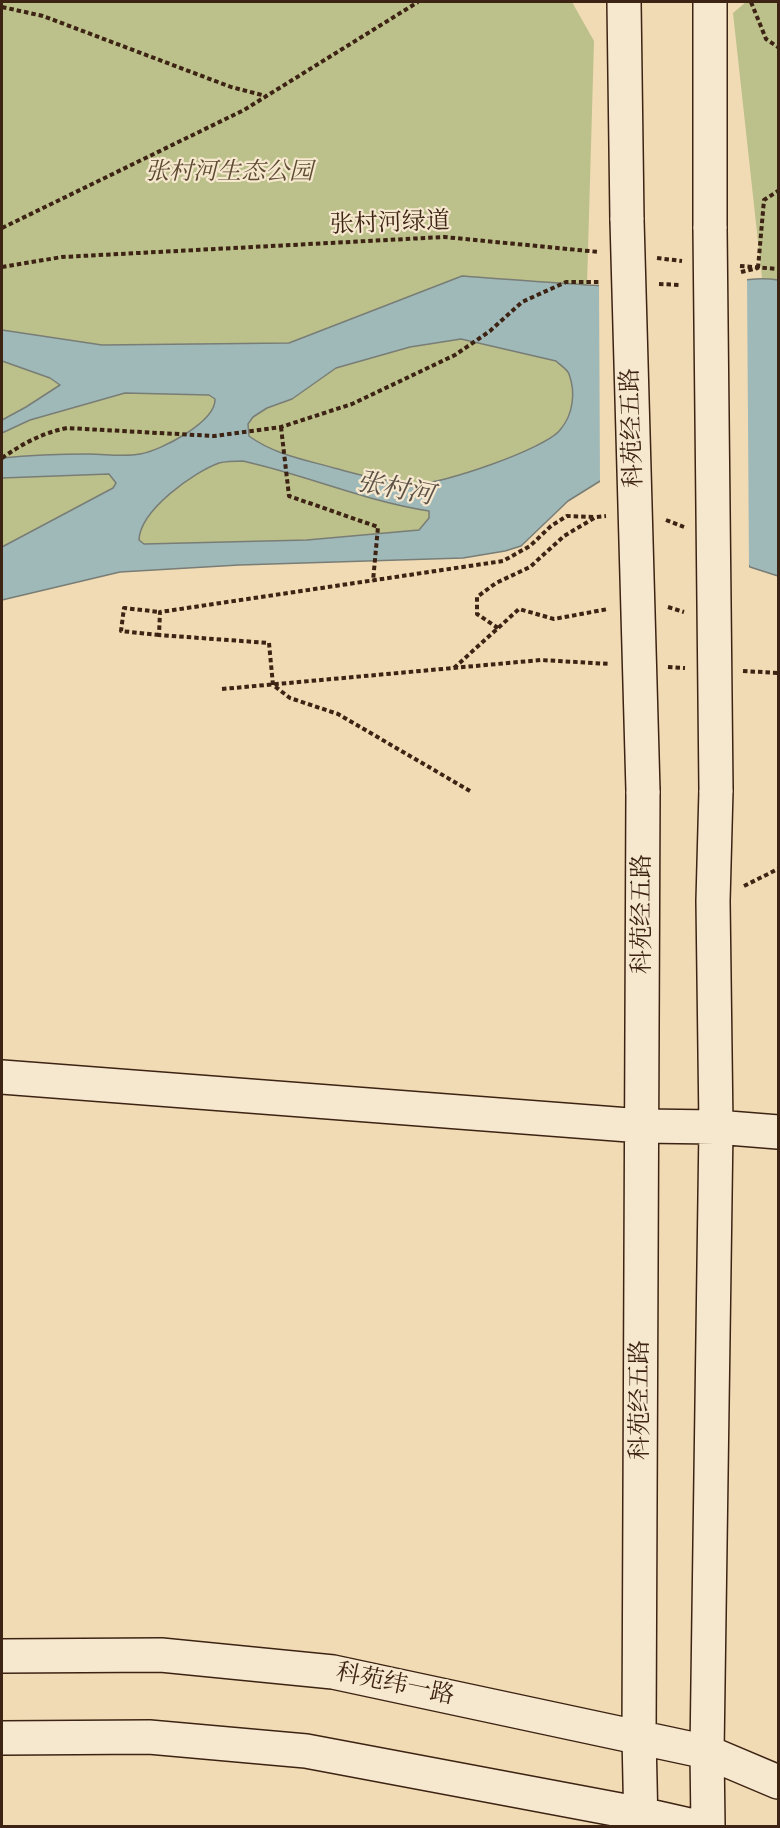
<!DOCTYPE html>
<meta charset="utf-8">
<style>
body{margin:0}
#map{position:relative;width:780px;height:1828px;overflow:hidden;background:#f1dbb4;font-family:"Gentium Book Plus",serif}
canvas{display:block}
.frame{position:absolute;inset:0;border:3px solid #3d2313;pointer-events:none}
</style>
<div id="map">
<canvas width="780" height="1828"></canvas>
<div class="frame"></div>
</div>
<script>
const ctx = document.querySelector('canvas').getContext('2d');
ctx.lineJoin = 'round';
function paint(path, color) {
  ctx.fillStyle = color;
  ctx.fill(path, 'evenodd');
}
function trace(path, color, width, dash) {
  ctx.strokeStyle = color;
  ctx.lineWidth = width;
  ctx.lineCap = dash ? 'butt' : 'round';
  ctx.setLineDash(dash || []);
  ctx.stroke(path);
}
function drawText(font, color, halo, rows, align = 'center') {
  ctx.font = font + ' "Gentium Book Plus","Noto Serif SC",serif';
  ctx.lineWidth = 4.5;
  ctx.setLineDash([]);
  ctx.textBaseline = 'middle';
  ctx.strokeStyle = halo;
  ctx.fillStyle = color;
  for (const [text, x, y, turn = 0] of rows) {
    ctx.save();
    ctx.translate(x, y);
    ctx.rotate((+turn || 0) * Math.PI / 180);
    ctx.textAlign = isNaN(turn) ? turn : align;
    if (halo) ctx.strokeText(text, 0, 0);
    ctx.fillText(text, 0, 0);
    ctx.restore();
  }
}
paint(new Path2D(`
 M2,2H572L594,41L587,285L462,276L289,343L102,345L2,330Z
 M746,2H778V280L762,278L733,13Z
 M461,339L556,361C561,365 567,369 569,374C576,393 573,415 560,430C545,449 440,485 415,484C388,483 361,475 334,468C305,460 273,454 249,436L248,424L253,417L267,408L292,399L336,368L410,347Z
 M2,361L50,378L60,385L26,407L2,420Z
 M125,393L209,395L215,399C216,422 161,450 140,454C125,457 105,454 89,454C60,454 31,455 2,458V433L30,420Z
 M243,461C306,475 365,501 429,511L430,518L419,530L307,540L144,544L139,540C141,510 193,472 219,463C227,461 236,461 243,461Z
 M109,474L116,483L113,488L2,547V478Z`), '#bcc08b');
const water = new Path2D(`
 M462,276C534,281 606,288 678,288C712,288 745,275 778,280V576L750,567L699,498L664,479L605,478L568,501L521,546L505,551L463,558L239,565L120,572L2,600V547L113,488L116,483L109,474L2,478V458C31,455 60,454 89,454C105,454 124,457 140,454C160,451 216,422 215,399L209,395L125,393L30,420L2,433V420L26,407L60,385L50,378L2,361V330L102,345L289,343ZM461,339L556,361C560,365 567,369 569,374C576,393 573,415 560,430C545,449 440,485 415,484C388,483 361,475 334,468C306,460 273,454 249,436L248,424L253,417L267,408L292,399L336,368L410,347ZM243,461C306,475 365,501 429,511V518L419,530L307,540L144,544L139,540C140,510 194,472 219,463C227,461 236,461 243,461Z`);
paint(water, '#9fb9b8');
trace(water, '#787d76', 1.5);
paint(new Path2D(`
 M747,276L749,569L697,500L663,482L606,481L600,484L599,282L681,285Z`), '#f1dbb4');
const secondary = new Path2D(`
 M624,2L627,220
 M710,2V229
 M2,1077L642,1126L716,1127L778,1132
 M2,1656L161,1655L333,1672L707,1752L778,1782
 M2,1738L149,1737L306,1751L641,1814L694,1826
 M641,1826L639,1737L643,791
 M708,1826L707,1752L716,1127L713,901L716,790`);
trace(secondary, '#3d2313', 36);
trace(new Path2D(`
 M751,2L766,39L778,47
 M2,7L43,16L231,87L266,96
 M2,228L244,110L418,2
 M657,258L682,261
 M740,266L778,269
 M2,267L62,257L444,237L599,252
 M758,268L764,200L778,191
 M281,427L289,496L378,527L373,581
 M666,520L684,527
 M668,607L684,612
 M498,628L477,614V597L496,583L530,567L564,536L596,517L606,516
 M159,635L121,631L124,608L160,612
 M668,667L685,668
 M454,668L519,609L554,619L608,609
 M743,671L778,673
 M222,689L541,660L610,664
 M470,791L338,714L290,698L273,685L269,643L159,635L160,612L503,561L530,546L551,526L567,516L596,517
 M744,886L778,869`), '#3d2313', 4, [4.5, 3]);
trace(secondary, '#f6e8ce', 33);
const secondaryBridge = new Path2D(`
 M627,220L643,791
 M710,229L716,790`);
trace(secondaryBridge, '#3d2313', 36, []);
trace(new Path2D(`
 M741,272L758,268
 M659,284L681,285
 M2,458C22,444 42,433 67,428L214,436L281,427L352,404L455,355L490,331L522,302L566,282H600`), '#3d2313', 4, [4.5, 3]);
trace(secondaryBridge, '#f6e8ce', 33);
drawText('italic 24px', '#5d4a31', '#f6e8ce', [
 ["张村河生态公园",229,173]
]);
drawText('24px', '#3d2313', '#f6e8ce', [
 ["张村河绿道",390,224,-2],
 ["科苑经五路",633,428,-92],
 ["科苑经五路",643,914,-90],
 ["科苑经五路",641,1400,-90],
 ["科苑纬一路",395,1685,12]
]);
drawText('italic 26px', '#5a5045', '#f6e8ce', [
 ["张村河",395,490,11]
]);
</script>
